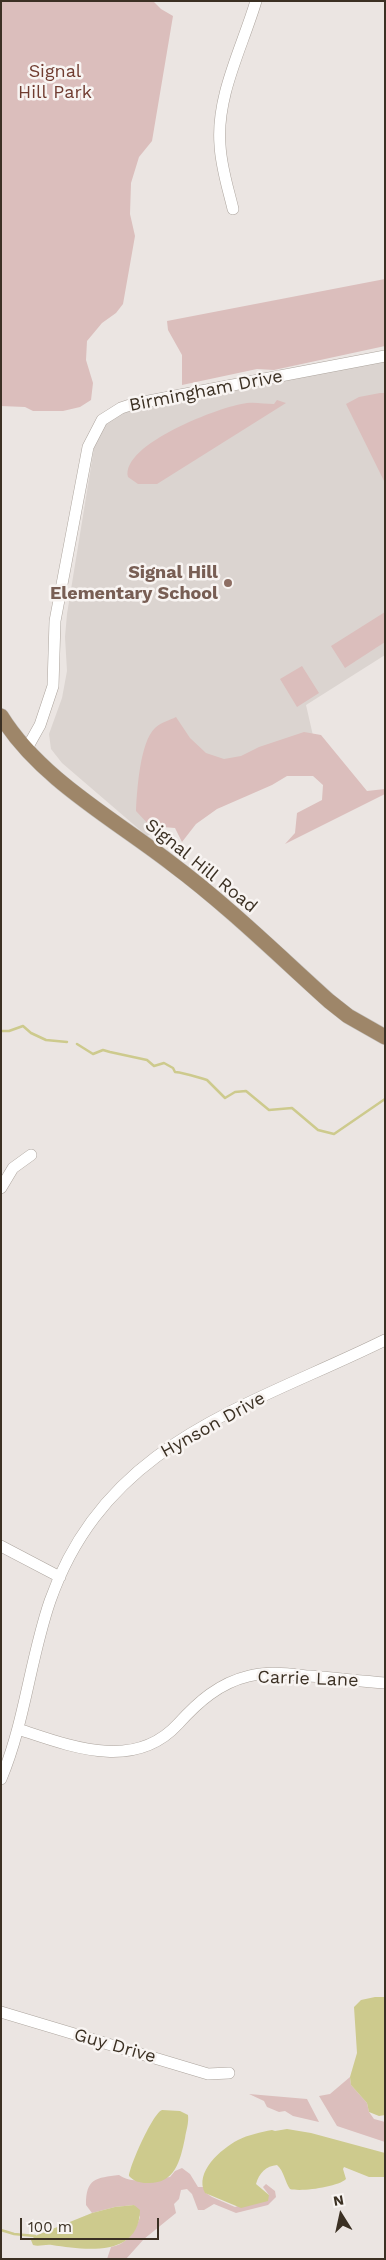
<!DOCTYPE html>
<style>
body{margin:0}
#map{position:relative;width:386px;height:2260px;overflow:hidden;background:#ebe5e2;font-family:"Work Sans",sans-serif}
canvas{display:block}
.frame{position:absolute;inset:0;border:2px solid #3b3023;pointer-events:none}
.north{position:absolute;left:316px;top:2190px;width:50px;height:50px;-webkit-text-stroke:4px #f8f4f2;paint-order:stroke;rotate:350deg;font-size:14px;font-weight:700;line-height:20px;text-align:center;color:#3b3023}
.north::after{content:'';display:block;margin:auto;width:18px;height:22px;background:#3b3023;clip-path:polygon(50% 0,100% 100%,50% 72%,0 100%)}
.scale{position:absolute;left:20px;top:2218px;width:139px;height:22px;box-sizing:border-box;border:2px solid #3b3023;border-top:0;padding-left:6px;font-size:15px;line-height:18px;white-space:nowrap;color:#3b3023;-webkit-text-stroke:4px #f8f4f2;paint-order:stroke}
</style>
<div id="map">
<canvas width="386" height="2260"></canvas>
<div class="frame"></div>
<div class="north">N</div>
<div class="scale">100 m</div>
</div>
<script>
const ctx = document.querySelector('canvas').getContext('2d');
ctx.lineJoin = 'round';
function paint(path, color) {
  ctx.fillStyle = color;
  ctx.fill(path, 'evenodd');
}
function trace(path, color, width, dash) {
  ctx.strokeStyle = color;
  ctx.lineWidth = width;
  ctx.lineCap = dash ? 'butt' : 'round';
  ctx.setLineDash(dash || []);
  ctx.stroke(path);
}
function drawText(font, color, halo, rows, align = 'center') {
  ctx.font = font + ' "Work Sans",sans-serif';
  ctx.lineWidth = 5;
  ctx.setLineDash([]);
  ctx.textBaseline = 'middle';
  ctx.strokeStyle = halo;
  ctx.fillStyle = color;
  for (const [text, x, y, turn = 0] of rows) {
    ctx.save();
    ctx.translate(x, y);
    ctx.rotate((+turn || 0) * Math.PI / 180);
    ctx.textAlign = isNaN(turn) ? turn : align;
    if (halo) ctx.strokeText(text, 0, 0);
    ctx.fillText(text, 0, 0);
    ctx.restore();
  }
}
paint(new Path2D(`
 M385,361V655L306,705L314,740L147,836L62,763L51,749L49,734L62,698L67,671L65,637L67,614L95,442L108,420L122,413Z`), '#dbd4d0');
paint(new Path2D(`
 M1,1H153L161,9L173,16L152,141L139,157L131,183L130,214L135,236L123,304L116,313L102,323L87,341L86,360L93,383L91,400L80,407L63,411H33L25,407L1,406Z
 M385,279V346L274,370L257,369L182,385V355L168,330L167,321Z
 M380,393H385V483L346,404L359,397Z
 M277,400L286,403L157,484H138L128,477C121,444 221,406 247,403C256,402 265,404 274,404Z
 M385,612V642L345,668L331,646Z
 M302,666L319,693L297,707L280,679Z
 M176,717L190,738L206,753L224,759L241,756L259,747L304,732L321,735L367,791L385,789V794L285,844L295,833L297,813L322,800L323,785L313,776H287L272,785L217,809L196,824L182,842L175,828L150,826L136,811C137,790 140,742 155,728C160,723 170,720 176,717Z
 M350,2077L351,2085L367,2103L369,2112L374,2119L385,2122V2142L337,2126L319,2096L330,2094Z
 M249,2094L307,2099L319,2122L293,2116L285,2111L279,2112L267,2107L264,2101Z
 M182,2168L190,2174L198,2187H203L206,2193L212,2197L235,2207L269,2195L263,2187L266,2184L275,2191L276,2197L268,2205L236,2213L214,2204L204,2210H198L192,2194L187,2189L181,2190L179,2199L174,2204L176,2213L144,2239L126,2259H107L111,2247C127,2244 135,2232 140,2217L134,2205L115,2207L92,2213L86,2205C86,2178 96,2178 119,2175C134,2185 154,2179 170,2177L175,2171Z`), '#dbbebc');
paint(new Path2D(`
 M375,1997H385V2115L379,2116L369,2112L367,2103L351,2085L350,2077L357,2053L354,2007L361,2000Z
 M162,2110L180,2111L188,2115C189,2123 186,2131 185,2138C180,2162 175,2184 147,2183C139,2183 134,2181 129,2176C130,2165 153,2113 162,2110Z
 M287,2129L311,2133L385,2153V2177H369L344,2167L343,2169L346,2179C338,2187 301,2192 290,2189C285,2182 284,2171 277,2165C266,2166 259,2173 256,2184L269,2195L268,2201L241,2208L205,2193C194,2172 221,2149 238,2140C248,2135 261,2132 272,2130L275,2131Z
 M134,2205L140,2210C139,2258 85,2250 52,2245C45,2244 39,2247 33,2245L31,2240L35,2236L92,2213L115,2207Z`), '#cdca8d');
trace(new Path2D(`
 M1,1031H9L23,1026L31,1033L46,1040L67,1042
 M77,1044L93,1054L103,1050L110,1052L147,1060L154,1066L164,1063L173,1068L175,1072C186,1073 196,1077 207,1080L225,1098L235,1092L246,1091L269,1110L292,1108L318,1130L334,1134L385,1099
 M1,2230L14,2234L35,2236`), '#cdca8d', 2.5);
const minor = new Path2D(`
 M233,209C228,188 221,167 220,145C216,96 242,48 256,1
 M26,750L40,725L53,686L55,621L88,447L102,420L121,408L133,404L385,356
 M1,1188L13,1168L31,1155
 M1,1546L60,1577
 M18,1729C70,1746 134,1772 178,1724C198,1702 219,1683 249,1676C268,1671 289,1674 309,1676C334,1678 360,1681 385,1683
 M1,1779C25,1722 30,1659 50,1601C106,1441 249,1407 385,1340
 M1,2012L208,2074L229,2073`);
const major = new Path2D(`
 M1,716C40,779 114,819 172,864C227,905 278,955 329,1001L348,1016L385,1037`);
trace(minor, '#aca49d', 12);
trace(major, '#c4c1bd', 16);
trace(minor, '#fff', 11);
trace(major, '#9e8669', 15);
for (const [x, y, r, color] of [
 [228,583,5,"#8d6e63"]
]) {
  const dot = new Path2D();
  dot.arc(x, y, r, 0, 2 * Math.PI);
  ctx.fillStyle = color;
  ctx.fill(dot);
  trace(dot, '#f8f4f2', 2);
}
drawText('18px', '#703c30', '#f8f4f2', [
 ["Signal",55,72],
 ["Hill Park",55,93]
]);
drawText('18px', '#3b3023', '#f8f4f2', [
 ["Birmingham Drive",206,391,-11],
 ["Signal Hill Road",201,866,39],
 ["Hynson Drive",213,1425,-29],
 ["Carrie Lane",308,1679,2],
 ["Guy Drive",115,2046,16]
]);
drawText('bold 18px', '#785e54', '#f8f4f2', [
 ["Signal Hill",218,573],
 ["Elementary School",218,594]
], 'right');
</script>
